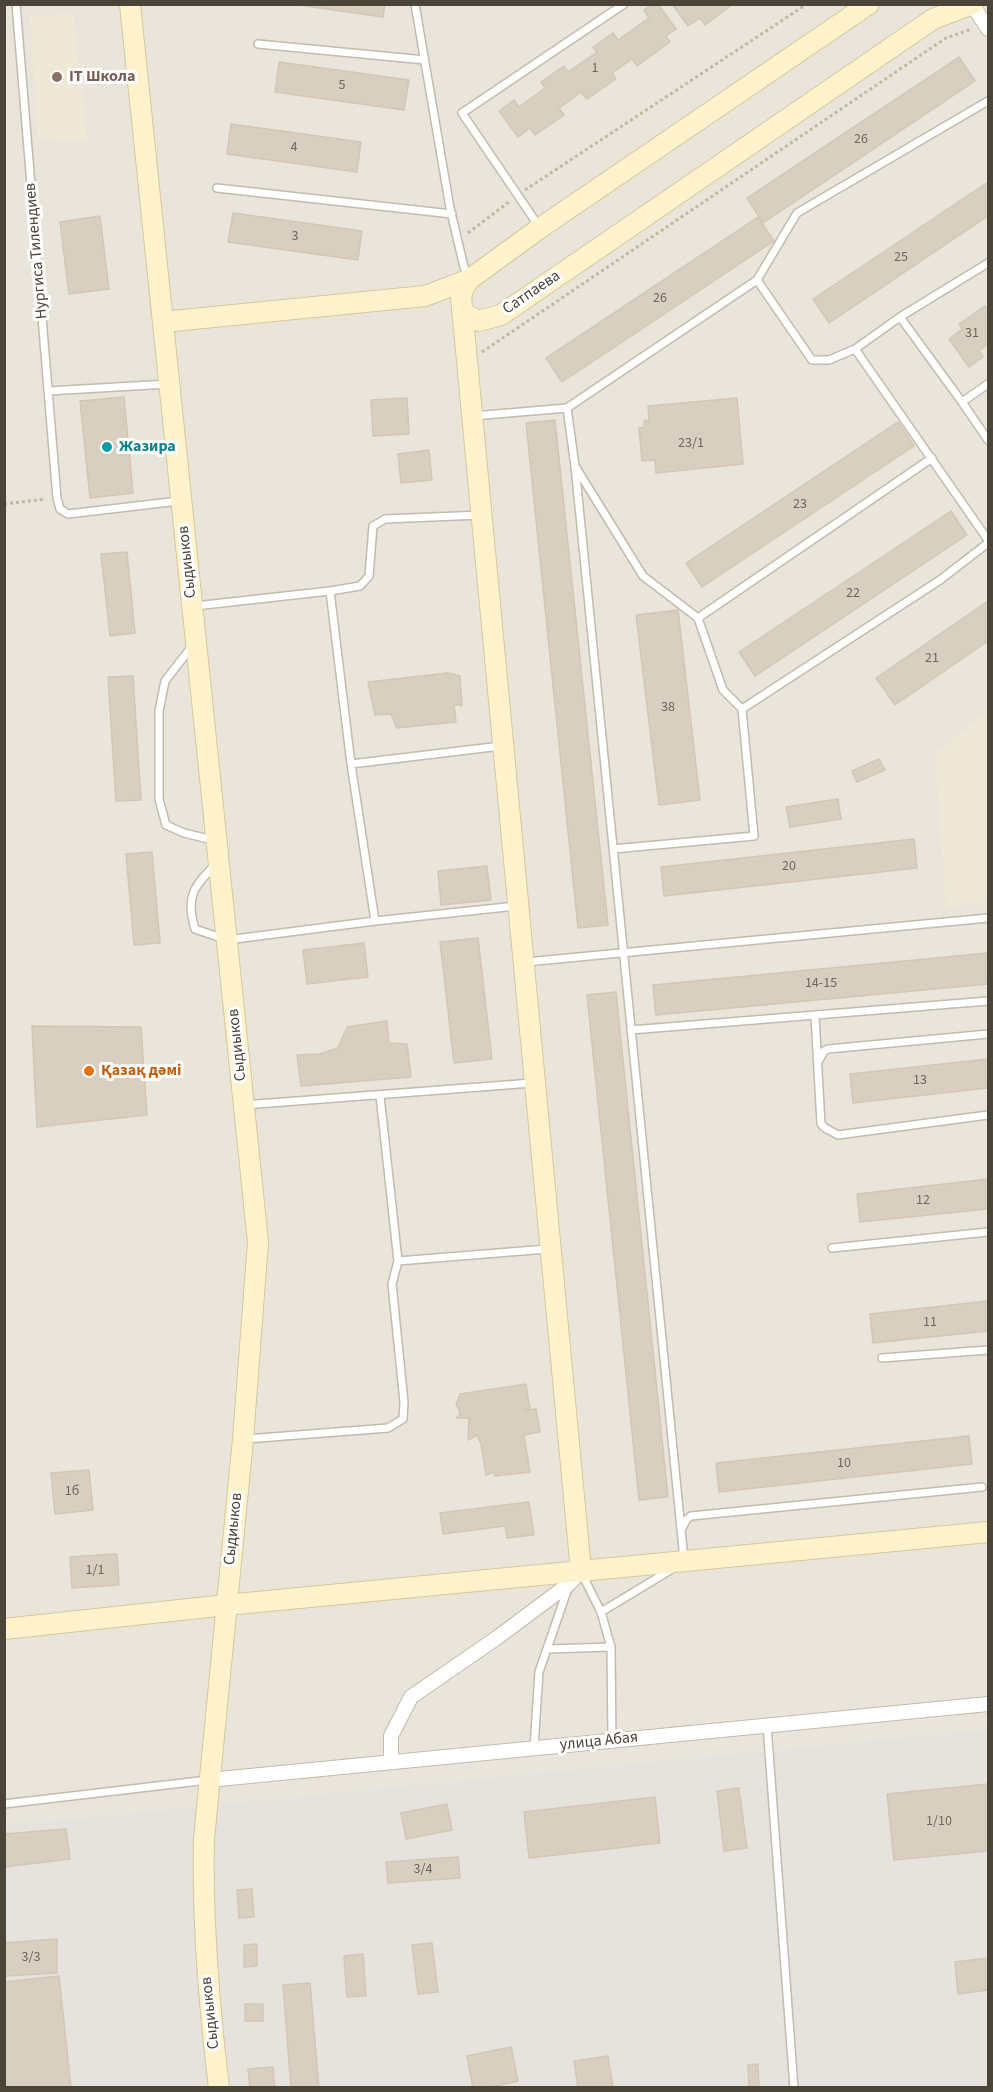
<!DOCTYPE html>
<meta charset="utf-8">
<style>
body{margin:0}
#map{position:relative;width:993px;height:2092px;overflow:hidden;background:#f6f3ec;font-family:"Source Sans 3",sans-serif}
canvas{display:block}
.frame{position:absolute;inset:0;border:6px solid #4b4439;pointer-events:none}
</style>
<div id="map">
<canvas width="993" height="2092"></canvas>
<div class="frame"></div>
</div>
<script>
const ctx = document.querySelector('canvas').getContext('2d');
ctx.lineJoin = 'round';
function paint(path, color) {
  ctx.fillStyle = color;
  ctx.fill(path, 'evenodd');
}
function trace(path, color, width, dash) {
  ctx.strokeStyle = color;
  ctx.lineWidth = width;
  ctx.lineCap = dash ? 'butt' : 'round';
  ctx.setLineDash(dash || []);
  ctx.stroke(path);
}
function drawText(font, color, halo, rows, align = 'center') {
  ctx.font = font + ' "Source Sans 3",sans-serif';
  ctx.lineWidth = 6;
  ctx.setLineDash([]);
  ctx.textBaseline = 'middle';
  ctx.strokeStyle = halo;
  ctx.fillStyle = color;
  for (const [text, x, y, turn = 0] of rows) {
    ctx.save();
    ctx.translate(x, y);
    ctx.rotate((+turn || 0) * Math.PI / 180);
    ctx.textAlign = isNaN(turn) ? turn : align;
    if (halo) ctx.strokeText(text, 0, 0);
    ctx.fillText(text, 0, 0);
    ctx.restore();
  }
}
paint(new Path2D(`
 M5,5H988V1729L5,1825Z`), '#eae5da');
paint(new Path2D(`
 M988,1729V2087L5,2088V1825Z`), '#e6e2dd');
paint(new Path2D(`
 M73,14L87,142L38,138L30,15Z
 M988,711V903L946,907L935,753Z`), '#efe8d6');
const building = new Path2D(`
 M291,4H385L383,17Z
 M652,4H658L676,29L666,36L670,42L637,66L632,59L612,73L616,79L587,99L581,92L559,108L564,115L535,135L530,128L518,137L499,111L514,100L519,107L545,88L541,82L564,66L568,72L597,52L593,47L613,33L618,40L649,18L644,10Z
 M672,4H733L705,25L700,18L688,26Z
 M959,57L975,81L763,223L747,198Z
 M279,62L409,80L404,110L275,92Z
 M231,124L361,142L357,172L227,154Z
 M988,182V216L829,323L813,299Z
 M233,213L362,231L358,260L228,242Z
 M100,216L109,289L69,294L60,222Z
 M758,217L774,241L562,382L546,358Z
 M985,306L988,311V344L979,351L983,357L969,367L949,339L962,329L959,324Z
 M124,397L133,493L90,498L80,401Z
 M407,398L409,434L373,436L371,400Z
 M737,398L743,464L656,473L655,460L642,461L639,428L644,427V421L649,420L648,406Z
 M555,420L608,925L578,928L526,423Z
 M898,422L914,446L702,587L686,563Z
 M429,450L432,480L401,483L398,454Z
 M951,511L967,535L755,676L739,652Z
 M127,552L135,633L110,636L101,554Z
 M988,601V641L895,705L876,678Z
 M678,610L700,800L659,805L636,615Z
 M448,673L460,676L462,706L454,704L456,722L397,728L391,714L375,715L368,682Z
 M133,676L141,800L116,801L108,677Z
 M879,759L885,770L857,782L852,771Z
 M838,799L841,819L790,827L786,807Z
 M914,839L917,868L664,896L661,867Z
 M152,852L160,943L134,945L126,854Z
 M487,866L491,900L441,905L438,871Z
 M478,938L492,1059L454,1063L440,942Z
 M364,943L368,977L307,984L303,950Z
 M988,953V984L656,1015L653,985Z
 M616,992L668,1497L639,1500L587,995Z
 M387,1021L389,1043L407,1044L411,1077L301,1086L297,1055L320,1054L338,1048L347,1027Z
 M32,1026L141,1027L147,1115L37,1127Z
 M988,1059V1088L853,1103L850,1074Z
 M988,1179V1209L860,1222L857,1194Z
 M988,1301V1331L873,1343L870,1314Z
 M526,1384L530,1409L525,1410L536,1409L540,1432L524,1435L530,1472L495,1476L494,1472L486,1475L481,1444L477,1435L468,1440L469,1418H456L460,1415L459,1409L456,1405L460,1394Z
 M969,1436L972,1464L719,1492L716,1463Z
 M89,1470L93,1510L55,1514L51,1473Z
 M529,1502L534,1535L507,1538L505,1526L443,1534L440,1513Z
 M117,1554L119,1585L72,1588L70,1557Z
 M988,1784V1851L894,1860L887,1794Z
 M739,1788L747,1848L724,1851L717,1791Z
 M655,1797L660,1843L529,1858L524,1812Z
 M447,1804L452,1830L406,1839L401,1813Z
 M66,1829L70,1859L4,1867V1834Z
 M458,1857L460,1878L388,1883L386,1862Z
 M252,1889L254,1917L239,1918L237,1890Z
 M57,1939V1973L4,1976V1943Z
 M432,1943L438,1992L418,1994L412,1945Z
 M257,1944V1966L244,1967V1945Z
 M363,1954L366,1996L347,1997L344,1956Z
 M988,1958V1990L958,1994L955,1962Z
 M59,1976L71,2088H4V1982Z
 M310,1983L319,2088H291L283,1985Z
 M245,2004H263V2021H245Z
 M511,2047L518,2081L487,2088H473L467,2056Z
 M608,2056L613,2088H578L574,2061Z
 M758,2064L759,2088H749L748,2065Z
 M273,2067L275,2088H250L248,2069Z`);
paint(building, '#d8cfc1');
trace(building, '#d3c7b4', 1.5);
const lane = new Path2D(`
 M16,4L57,498L60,509L68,514L179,501
 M415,4L450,208L464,267L469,278
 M258,44L425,60
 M217,188L452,214
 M538,225L462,113L624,4
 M757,280L797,213L988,101
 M900,317L962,402L988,384
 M855,349L900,317L988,263
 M48,391L168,384
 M962,402L988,440
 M567,408L575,466L643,576L698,618L723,690L742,709L940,580L988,543
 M473,416L567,408L757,280L812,360H829L855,349L988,540
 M575,466L684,1559
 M330,591L360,586L369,576L373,526L385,519L481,515
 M195,606L330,591L351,764L375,921L516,906
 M698,618L932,458
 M193,645L165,681L159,711V799L166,825L184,833L213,840
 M351,764L501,746
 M613,849L754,836L742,709
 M216,864C194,886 185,897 195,929L227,940L375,921
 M526,962L988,918
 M815,1015L821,1124L825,1128L838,1135L988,1115
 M631,1030L988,1001
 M818,1062L824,1051L828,1049L988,1034
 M244,1105L532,1083
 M832,1248L988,1232
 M398,1261L547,1249
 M882,1358L988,1350
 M246,1439L388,1428L403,1419L404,1402L392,1284L398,1261L380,1096
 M682,1528L687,1519L691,1516L982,1487
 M582,1574L601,1612
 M547,1649L611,1647
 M767,1725L794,2088
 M612,1741L611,1647L601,1612L672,1569
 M534,1748L539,1672L568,1588
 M4,1804L208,1780`);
const street = new Path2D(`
 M972,4L988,29
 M391,1762V1736L411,1697L498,1637L569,1584L581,1571
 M209,1780L988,1704`);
const secondary = new Path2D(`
 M130,4L258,1242L243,1439L204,1839C202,1923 209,2005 219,2088
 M463,313L479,321L501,315L933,19L973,4
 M163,322L425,296L470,279
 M581,1571L461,297L464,287L470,279L540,228L869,4
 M4,1629L226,1605L988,1532`);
trace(lane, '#c2bbae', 10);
trace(street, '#c2bbae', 16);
trace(secondary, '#d6c79b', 22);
trace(new Path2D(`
 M525,190L807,4
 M468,233L510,201
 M482,352L946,38L972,29
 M4,504L46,499`), '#c4b79f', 3, [3, 3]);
trace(lane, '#fff', 7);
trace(street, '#fff', 14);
trace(secondary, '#fff3cd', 20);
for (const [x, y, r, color] of [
 [57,77,6,"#8d6e63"],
 [107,447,6,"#0f9aa8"],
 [89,1071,6,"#e8710a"]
]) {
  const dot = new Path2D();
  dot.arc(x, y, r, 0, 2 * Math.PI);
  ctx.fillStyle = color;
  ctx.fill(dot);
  trace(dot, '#fff', 2);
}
drawText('14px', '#6e675b', null, [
 ["1",595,69],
 ["5",342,86],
 ["26",861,140],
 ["4",294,148],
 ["3",295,237],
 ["25",901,258],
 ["26",660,299],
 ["31",972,334],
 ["23/1",691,444],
 ["23",800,505],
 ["22",853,594],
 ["21",932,659],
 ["38",668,708],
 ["20",789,867],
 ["14-15",821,984],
 ["13",920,1081],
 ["12",923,1201],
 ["11",930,1323],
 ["10",844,1464],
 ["1б",72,1492],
 ["1/1",95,1571],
 ["1/10",939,1822],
 ["3/4",423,1870],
 ["3/3",31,1958]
]);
drawText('bold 16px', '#785e54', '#fff', [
 ["IT Школа",69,77]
], 'left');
drawText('16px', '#4b4439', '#fff', [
 ["Нургиса Тилендиев",37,251,-95],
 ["Сатпаева",532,293,-34],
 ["Сыдиыков",188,562,-96],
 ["Сыдиыков",238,1045,-96],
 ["Сыдиыков",234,1529,-84],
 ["улица Абая",599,1742,-6],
 ["Сыдиыков",211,2013,-96]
]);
drawText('bold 16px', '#0d838f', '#fff', [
 ["Жазира",119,447]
], 'left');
drawText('bold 16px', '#c56008', '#fff', [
 ["Қазақ дәмі",101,1071]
], 'left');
</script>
